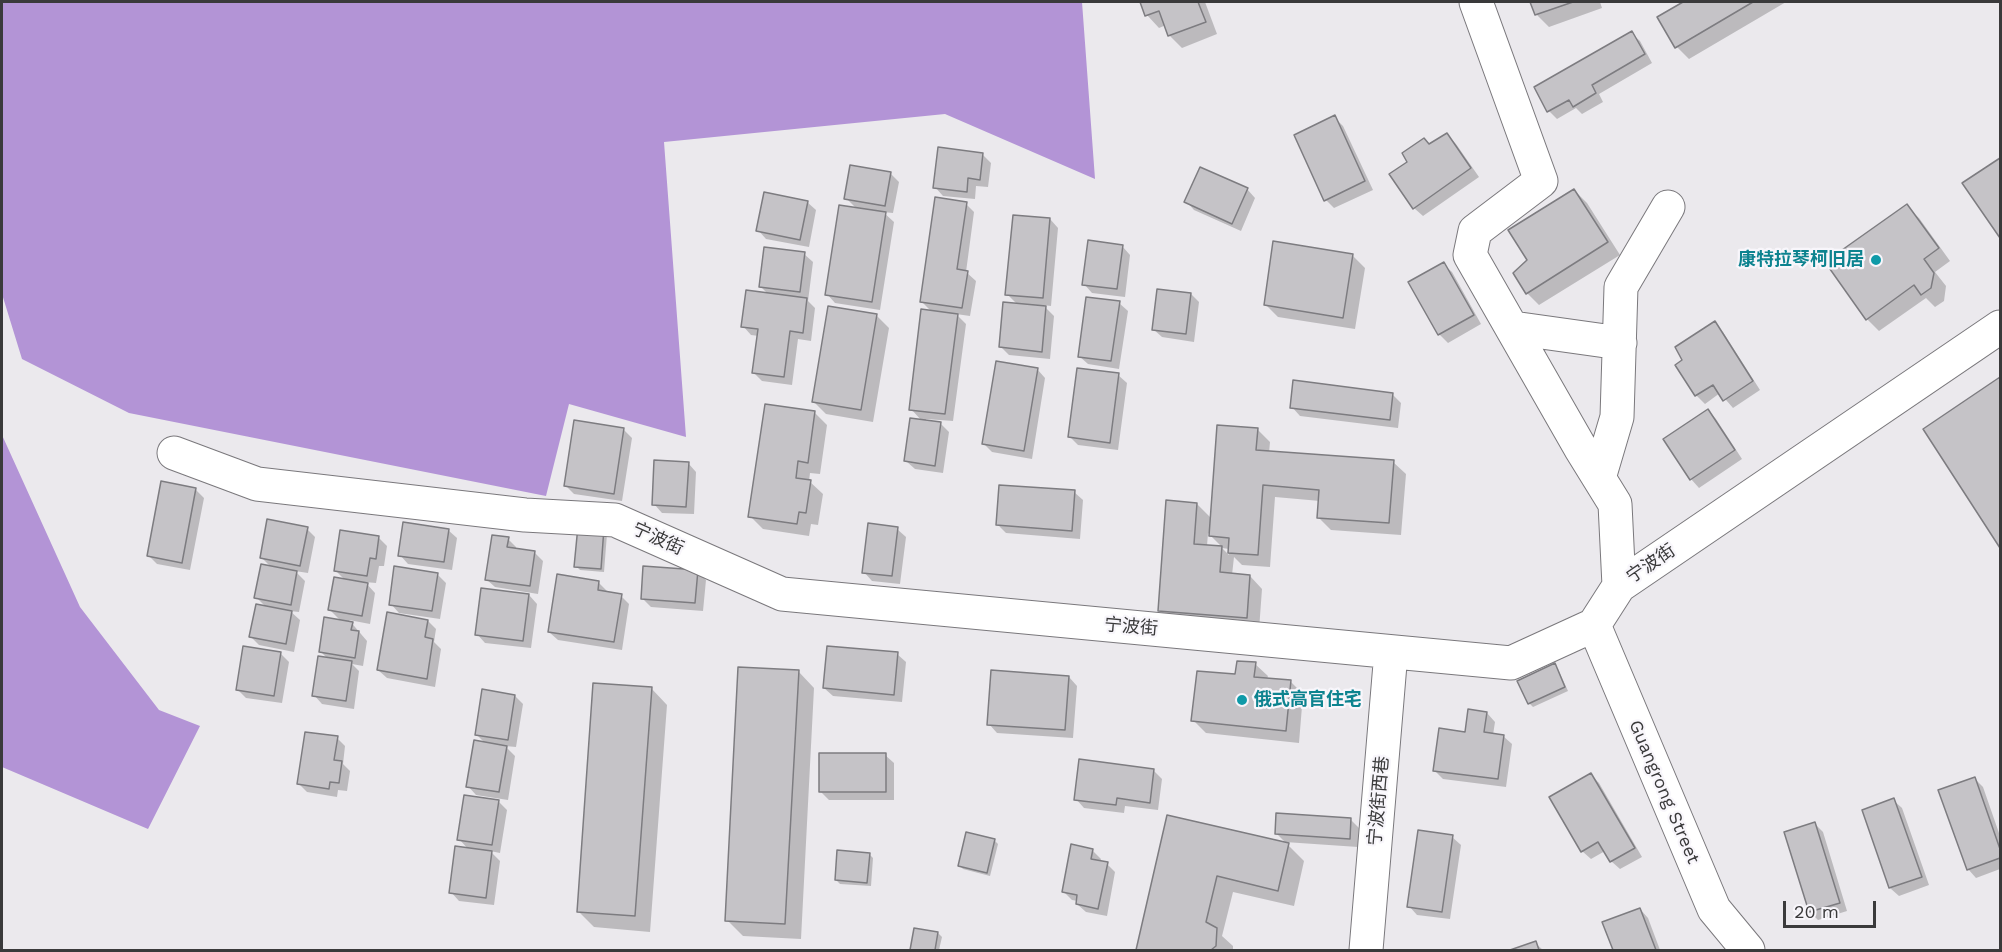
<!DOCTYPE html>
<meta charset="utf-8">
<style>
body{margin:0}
#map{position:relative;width:2002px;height:952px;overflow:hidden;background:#ebe9ed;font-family:"Work Sans",sans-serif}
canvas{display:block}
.frame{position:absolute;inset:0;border:3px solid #3a3a3b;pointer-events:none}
.scale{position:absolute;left:1783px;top:901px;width:93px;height:27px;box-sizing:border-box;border:3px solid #3a3a3b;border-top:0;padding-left:8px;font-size:18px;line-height:21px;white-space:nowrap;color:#3a3a3b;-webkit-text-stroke:4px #f8f6fb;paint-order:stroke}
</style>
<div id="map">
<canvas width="2002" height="952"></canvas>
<div class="frame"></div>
<div class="scale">20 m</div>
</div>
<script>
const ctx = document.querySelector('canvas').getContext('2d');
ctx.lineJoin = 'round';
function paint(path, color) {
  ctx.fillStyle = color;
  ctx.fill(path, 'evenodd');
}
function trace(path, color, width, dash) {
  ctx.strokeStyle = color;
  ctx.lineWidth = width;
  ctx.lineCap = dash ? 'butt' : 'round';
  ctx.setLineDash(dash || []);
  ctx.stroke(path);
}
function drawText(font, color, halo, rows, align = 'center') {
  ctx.font = font + ' "Work Sans","Noto Sans SC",sans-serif';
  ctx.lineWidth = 4.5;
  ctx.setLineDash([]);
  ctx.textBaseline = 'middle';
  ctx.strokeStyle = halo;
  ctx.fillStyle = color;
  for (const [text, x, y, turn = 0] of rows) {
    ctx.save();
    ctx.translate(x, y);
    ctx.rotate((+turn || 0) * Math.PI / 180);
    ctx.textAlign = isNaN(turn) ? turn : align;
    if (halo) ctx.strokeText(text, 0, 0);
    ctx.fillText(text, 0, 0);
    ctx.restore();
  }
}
paint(new Path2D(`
 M2,2H1082L1095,179L945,114L664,142L686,437L569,404L546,496L129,413L22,359L2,294Z
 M2,435L80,607L159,710L200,726L148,829L2,767Z`), '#b394d6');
paint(new Path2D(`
 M1142,2H1205L1217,34L1182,48L1169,35L1166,25L1159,28L1147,15Z
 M1532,2H1600L1602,8L1549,27L1536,14Z
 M1686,2H1786L1689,59L1677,47L1659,18Z
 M1631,33L1640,41L1652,63L1599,94L1603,102L1582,114L1576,108L1557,119L1549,111Z
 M1334,117L1343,126L1373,190L1334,208L1326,200Z
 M1447,135L1456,144L1479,177L1423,216L1414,208L1429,145Z
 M982,154L991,163L988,187L976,186L975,199L943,196L935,187Z
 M2000,159V237L1965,184Z
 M890,173L899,182L893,213L883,212L894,222L880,310L835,303L827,294L857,209L846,198Z
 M1247,189L1255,198L1241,231L1194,210L1186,201Z
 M1574,190L1587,203L1620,255L1539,305L1527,293L1529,260Z
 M807,202L816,210L809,247L766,239L758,230Z
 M966,204L974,212L966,272L976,281L970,316L956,314L966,324L953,421L926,419V421L940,423L949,432L943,473L915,469L906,461L922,421L911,409L932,312L921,301Z
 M1906,206L1919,218L1950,261L1935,272L1946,286L1944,301L1935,307L1926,298L1879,331L1867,319Z
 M1050,219L1058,228L1051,306L1043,305L1054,316L1050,359L1009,355L1000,346L1018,305L1007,294Z
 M1122,246L1130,255L1125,297L1092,293L1084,284Z
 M804,254L813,262L808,301L815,308L811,341L798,339L792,385L762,381L753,372L759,336L751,335L743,326L769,295L761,287Z
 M1353,256L1365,268L1355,329L1278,317L1265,304Z
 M1443,264L1452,272L1481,324L1448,343L1440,335L1410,283Z
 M1191,294L1199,302L1194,342L1162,337L1153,329Z
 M1119,303L1128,311L1119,369L1088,364L1079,356Z
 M830,308L877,316L889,328L873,422L826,414L813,401Z
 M1714,323L1723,332L1760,390L1733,408L1720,393L1705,404L1696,395L1684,360Z
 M1037,369L1045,378L1032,459L992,452L984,444Z
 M1118,375L1127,383L1118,450L1078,445L1070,437Z
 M2000,379V545L1925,429Z
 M1392,394L1401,403L1398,428L1300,416L1292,407Z
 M1708,411L1716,419L1742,459L1699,488L1691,479Z
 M814,412L827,425L820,474L810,473L809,481L823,494L818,525L811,524L809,536L763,529L750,516Z
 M623,429L632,438L622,501L574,494L566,486Z
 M1257,429L1270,442L1269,453L1393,462L1406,474L1401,535L1331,530L1319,518L1320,501L1275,497L1270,567L1242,565L1234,557L1232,575L1250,576L1262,589L1259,630L1172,623L1159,610L1197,504L1212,519ZM1208,533L1222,547L1207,546ZM1222,548L1229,549V555Z
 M688,463L696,472L694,514L662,513L654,504Z
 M195,489L204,498L190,570L157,564L149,556Z
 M1074,492L1083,500L1080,539L1006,533L998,525Z
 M579,528L607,534L604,572L580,570L576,566Z
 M307,529L315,537L308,573L295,571L305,581L299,612L290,611L300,620L294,652L259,645L251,637L266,607L256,597L272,568L262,558Z
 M897,529L906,537L900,584L872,581L864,572Z
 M448,530L457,538L452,570L408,564L400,555Z
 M378,537L387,546L384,566H379L376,583L365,582L375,593L370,624L349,620L367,641L363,666L352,664L359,671L354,709L322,704L314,695L328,659L320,651L341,621L330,610L345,580L335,570Z
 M508,539L516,547V549L534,552L543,561L538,594L495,587L486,579Z
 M697,571L706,580L703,611L651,607L642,598Z
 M437,574L446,583L440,619L399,613L391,604Z
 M598,582L607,591L606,593L621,596L629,604L622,650L558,640L549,632Z
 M529,595L537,604L531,648L485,643L477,634Z
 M428,621L436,629L434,642L441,649L435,687L387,678L378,670Z
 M281,654L289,662L282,703L246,698L237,689Z
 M897,654L906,662L902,702L833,696L824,688Z
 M1255,664L1268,676L1267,679L1291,682L1303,694L1299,743L1206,733L1193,720L1236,676Z
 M1555,665L1558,669L1568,691L1533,707L1529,703Z
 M798,671L814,688L801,939L743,936L727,920Z
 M1069,677L1077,686L1073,738L997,733L989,724Z
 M651,688L667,705L650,932L594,927L578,911Z
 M515,696L523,704L516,747L505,746L515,756L508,800L476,795L468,786L486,744L476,734Z
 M1487,713L1495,722L1493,735L1503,736L1512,744L1506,787L1443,779L1434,770L1466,733Z
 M337,738L345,746L343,764L350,771L347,791L338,790L337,797L307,792L299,784Z
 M885,755L894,763V800H829L820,791Z
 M1154,771L1162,779L1158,810L1125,806L1124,813L1084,808L1076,799Z
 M1591,775L1599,783L1642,857L1620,869L1611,861L1605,851L1591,859L1582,851Z
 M1975,779L1983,787L2000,836V869L1976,878L1968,869Z
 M1893,800L1902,808L1929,885L1899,896L1890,888L1864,810Z
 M498,801L507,810L500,853L490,851L500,861L494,905L459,901L451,892L469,850L459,839Z
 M1168,817L1288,845L1277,834L1351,820L1359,828L1358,847L1285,842L1304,861L1294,906L1233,892L1222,936L1233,946V950H1138Z
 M1815,824L1823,832L1847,911L1818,920L1810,912Z
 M1452,837L1461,845L1450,919L1417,915L1409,906Z
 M994,840L998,844L990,876L963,869L959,865Z
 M1092,850L1101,859L1100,862L1107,864L1115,872L1107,916L1086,912L1077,904L1078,901L1072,900L1063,891Z
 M869,854L873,858L871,886L840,884L836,880Z
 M1640,909L1648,918L1660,950H1615L1604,923Z
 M915,929L938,933L942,937L939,950H912Z
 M1535,943L1543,950H1514Z`), '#0003');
const building = new Path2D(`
 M1140,2H1198L1206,22L1168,36L1159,11L1145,16Z
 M1530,2H1573L1535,15Z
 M1683,2H1753L1675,48L1657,17Z
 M1632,31L1645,54L1592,85L1596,93L1573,107L1569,100L1547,112L1534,87Z
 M1335,115L1365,181L1324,201L1294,135Z
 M1447,133L1471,168L1413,209L1389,174L1407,162L1402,153L1424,138L1429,144Z
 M938,147L983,153L980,180L968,178L967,192L933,188Z
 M2000,158V238L1962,183Z
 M850,165L891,172L885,206L844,199Z
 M1200,167L1248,188L1232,224L1184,202Z
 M1574,189L1608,242L1526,294L1513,273L1527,260L1508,230Z
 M764,192L808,201L800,240L756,231Z
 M935,197L967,202L957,269L968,271L962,308L920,302Z
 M1907,204L1939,248L1924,259L1934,273L1931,288L1921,295L1914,285L1866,320L1825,262Z
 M839,205L886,212L872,302L825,295Z
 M1013,215L1050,218L1043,298L1005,295Z
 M1088,240L1123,245L1117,289L1082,285Z
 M1273,241L1353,254L1343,318L1264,305Z
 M764,247L805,252L800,292L759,287Z
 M1444,262L1474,315L1438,335L1408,282Z
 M1157,289L1191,293L1186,334L1152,330Z
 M746,290L807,298L803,333L790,331L784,377L752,373L758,329L741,327Z
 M1086,297L1120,301L1111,361L1078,357Z
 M1003,302L1046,306L1042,352L999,347Z
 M828,306L877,314L861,410L812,402Z
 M921,309L958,314L945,414L909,410Z
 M1715,321L1753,381L1723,401L1713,385L1695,396L1675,365L1682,360L1675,347Z
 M996,361L1038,368L1024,451L982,444Z
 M1077,368L1119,373L1110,443L1068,437Z
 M2000,377V548L1923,429Z
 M1293,380L1393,393L1390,420L1290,408Z
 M765,404L815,411L808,463L798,461L796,478L811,480L806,513L799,512L797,524L748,517Z
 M1708,409L1735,450L1690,480L1663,439Z
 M910,418L941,422L935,466L904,461Z
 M574,420L624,428L614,494L564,486Z
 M1217,425L1258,428L1256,450L1394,460L1389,523L1317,518L1319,490L1263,485L1258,555L1228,553L1229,538L1209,536Z
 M654,460L689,462L686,507L652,505Z
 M161,481L196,488L182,563L147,556Z
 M999,485L1075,490L1072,531L996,525Z
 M1166,500L1197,503L1194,544L1222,546L1220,572L1250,575L1247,618L1158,611Z
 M267,519L308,527L300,566L260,558Z
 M403,522L449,529L444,562L398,556Z
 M868,523L898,527L892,576L862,573Z
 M578,526L604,528L601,569L574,567Z
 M340,530L379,536L376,559L370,558L367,576L334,571Z
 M492,535L509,537L507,547L535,551L530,586L485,580Z
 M261,564L297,571L291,605L254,598Z
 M394,566L438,573L432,611L389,605Z
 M643,566L698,570L695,603L641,599Z
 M557,574L599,581L598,590L622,594L614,642L548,632Z
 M334,577L368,583L362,616L328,610Z
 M481,588L529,594L523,641L475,635Z
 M256,604L292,611L286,644L249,637Z
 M387,612L428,620L425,637L433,639L427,679L377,670Z
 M324,617L353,622L351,630L359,631L355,658L319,652Z
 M243,646L281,652L274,696L236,690Z
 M827,646L898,652L894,695L823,688Z
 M318,656L352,661L346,701L312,696Z
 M1237,661L1256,662L1254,677L1291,680L1286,731L1191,721L1197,671L1235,674Z
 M1555,663L1565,687L1528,704L1517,681Z
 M738,667L799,670L785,924L725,921Z
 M991,670L1069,676L1065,730L987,725Z
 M593,683L652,687L635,916L577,912Z
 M482,689L515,695L508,740L475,735Z
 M1468,709L1487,712L1484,732L1504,735L1498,779L1433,771L1439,728L1465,732Z
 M305,732L338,736L334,760L342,761L339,783L330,782L329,789L297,784Z
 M474,740L507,746L499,792L466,787Z
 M819,753H886V792H819Z
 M1079,759L1154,769L1150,803L1117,798L1116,805L1074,800Z
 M1591,773L1635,848L1610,862L1598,842L1581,852L1549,797Z
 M1975,777L2000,849V858L1967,870L1938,790Z
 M464,795L499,800L492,845L457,840Z
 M1894,798L1922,877L1889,888L1862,810Z
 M1276,813L1351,818L1350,839L1275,834Z
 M1167,815L1289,843L1278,891L1217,876L1206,922L1217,928L1216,946L1211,950H1136Z
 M1815,822L1840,903L1809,912L1784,832Z
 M1418,830L1453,835L1442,912L1407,907Z
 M966,832L995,839L987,873L958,866Z
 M1071,844L1093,849L1091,859L1108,862L1098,909L1076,904L1077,895L1062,892Z
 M455,846L492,851L486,898L449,893Z
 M837,850L870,853L867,883L835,880Z
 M1640,908L1656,950H1613L1602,922Z
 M914,928L938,932L935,950H910Z
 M1536,941L1539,950H1510Z`);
paint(building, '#c5c3c7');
trace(building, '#7d7c80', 1.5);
const minor = new Path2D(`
 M1476,2L1541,181L1475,231L1470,255L1581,449L1615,504L1619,586
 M1513,328L1620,343
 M174,453L257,484L525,515L615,520L782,594L1511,663L1594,625L1619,586L2000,327
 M1599,478L1617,417L1621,287L1668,207
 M1594,625L1714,909L1748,950
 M1366,950L1391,652`);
trace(minor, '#7a787c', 35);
trace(minor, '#fff', 33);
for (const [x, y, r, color] of [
 [1876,260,6,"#0f9aa8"],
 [1242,700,6,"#0f9aa8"]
]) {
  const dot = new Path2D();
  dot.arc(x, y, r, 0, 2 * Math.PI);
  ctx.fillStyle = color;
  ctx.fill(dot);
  trace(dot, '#f8f6fb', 2);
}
drawText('bold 18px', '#0d838f', '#f8f6fb', [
 ["康特拉琴柯旧居",1864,260],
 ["俄式高官住宅",1254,700,"left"]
], 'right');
drawText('18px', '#3a3a3b', '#f8f6fb', [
 ["宁波街",658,539,24],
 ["宁波街",1651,564,-34],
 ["宁波街",1131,627,5],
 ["Guangrong Street",1664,792,67],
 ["宁波街西巷",1379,801,-85]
]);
</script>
